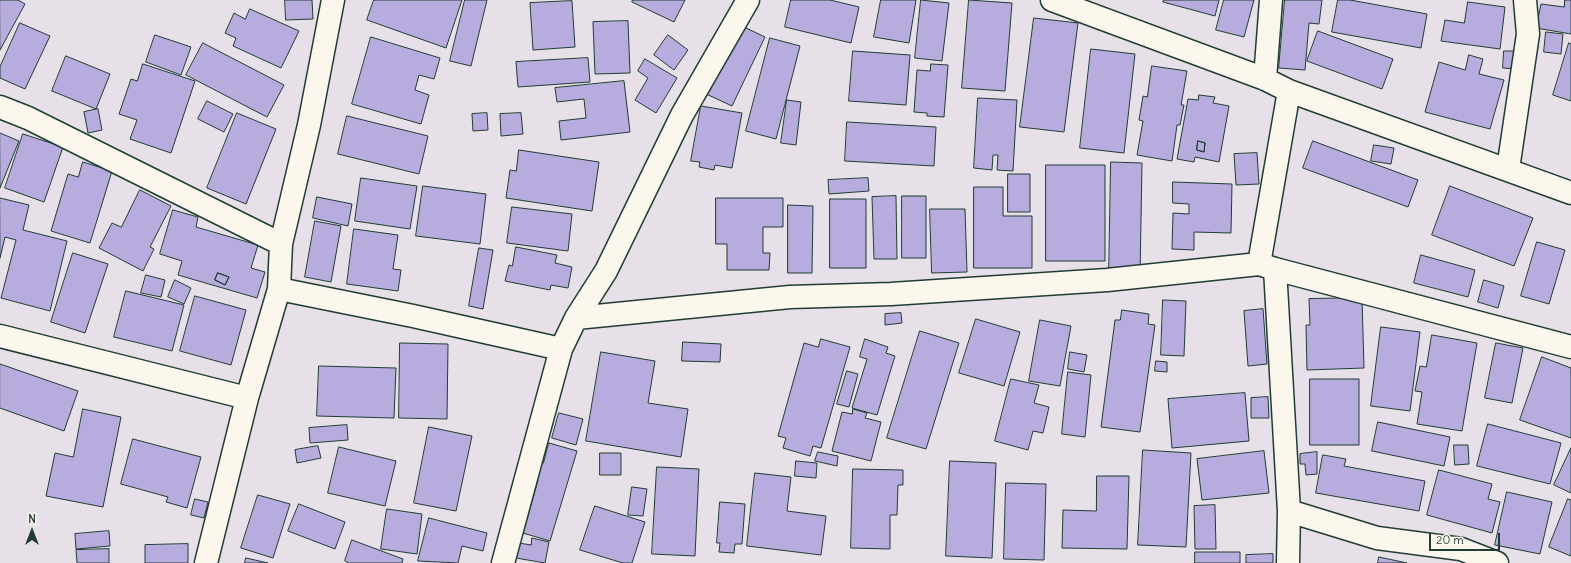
<!DOCTYPE html>
<style>
body{margin:0}
#map{position:relative;width:1571px;height:563px;overflow:hidden;background:#e7e0e8;font-family:Delius,sans-serif}
canvas{display:block}
.north{position:absolute;left:12px;top:511px;width:40px;height:40px;-webkit-text-stroke:3px #fbf7ec;paint-order:stroke;rotate:0deg;font-size:11px;font-weight:700;line-height:16px;text-align:center;color:#1f3d34}
.north::after{content:'';display:block;margin:auto;width:14px;height:18px;background:#1f3d34;clip-path:polygon(50% 0,100% 100%,50% 72%,0 100%)}
.scale{position:absolute;left:1429px;top:533px;width:71px;height:18px;box-sizing:border-box;border:2px solid #1f3d34;border-top:0;padding-left:5px;font-size:12px;line-height:14px;white-space:nowrap;color:#1f3d34;-webkit-text-stroke:3px #fbf7ec;paint-order:stroke}
</style>
<div id="map">
<canvas width="1571" height="563"></canvas>
<div class="north">N</div>
<div class="scale">20 m</div>
</div>
<script>
const ctx = document.querySelector('canvas').getContext('2d');
ctx.lineJoin = 'round';
function paint(path, color) {
  ctx.fillStyle = color;
  ctx.fill(path, 'evenodd');
}
function trace(path, color, width, dash) {
  ctx.strokeStyle = color;
  ctx.lineWidth = width;
  ctx.lineCap = dash ? 'butt' : 'round';
  ctx.setLineDash(dash || []);
  ctx.stroke(path);
}
const building = new Path2D(`
 M0,0H18L25,4L0,50Z
 M285,0H312L313,19L286,20Z
 M374,0H462L446,48L367,20Z
 M465,0H487L471,66L450,61Z
 M633,0H685L674,22L632,2Z
 M791,0H830L859,7L851,43L785,27Z
 M881,0H916L909,43L874,37Z
 M921,0L949,3L942,61L915,58Z
 M969,0L1012,3L1005,91L962,88Z
 M1164,0H1219L1215,16L1163,2Z
 M1224,0H1254L1244,37L1216,30Z
 M1285,0H1322L1319,24L1309,23L1305,70L1279,68Z
 M1338,0H1350L1427,14L1421,48L1332,32Z
 M1565,0H1571V34L1536,28L1541,4L1564,7Z
 M572,1L575,47L533,50L530,3Z
 M1468,2L1505,7L1500,49L1441,41L1445,20L1464,23Z
 M250,9L299,31L281,68L233,46L236,38L225,33L234,13L245,19Z
 M1034,18L1078,23L1064,132L1020,127Z
 M628,21L630,73L595,74L593,22Z
 M20,23L50,36L25,89L0,78V67Z
 M738,24L765,37L732,106L704,93Z
 M1318,31L1393,59L1382,89L1307,61Z
 M1546,32L1563,34L1561,54L1544,52Z
 M155,35L191,47L181,75L146,62Z
 M668,35L688,50L674,70L654,55Z
 M371,37L440,58L434,79L419,75L415,90L429,95L421,124L352,104Z
 M770,38L800,46L776,139L746,131Z
 M203,43L284,85L267,117L186,75Z
 M1569,43L1571,44V101L1553,95Z
 M1091,49L1135,54L1124,153L1080,148Z
 M853,51L910,55L906,105L849,101Z
 M1504,51H1517L1516,69L1503,68Z
 M1469,55L1483,59L1479,74L1504,80L1490,129L1425,112L1439,62L1465,70Z
 M66,56L110,74L96,109L52,91Z
 M588,58L590,82L518,87L516,62Z
 M645,59L677,78L656,113L635,100L648,78L638,71Z
 M143,64L195,81L171,153L130,139L137,120L119,114L131,79L137,81Z
 M931,64L948,65L944,117L927,116V113L914,112L917,70L930,71Z
 M1152,66L1187,71L1181,105H1184L1180,125H1177L1172,161L1137,155L1143,121L1139,120L1143,96L1147,97Z
 M624,81L630,132L561,140L559,121L586,118L584,99L557,102L555,88Z
 M1199,95L1215,97L1213,103L1229,106L1219,162L1195,157L1194,162L1177,159L1188,99L1198,100ZM1198,141L1205,143L1204,152L1197,150Z
 M978,98L1017,100L1013,171L997,170L998,155H993L992,170L974,168Z
 M787,100L801,102L796,145L781,143Z
 M207,101L233,114L224,132L198,119Z
 M701,106L742,113L732,168L715,165L714,170L699,167L700,162L691,161Z
 M98,109L102,130L88,133L84,112Z
 M237,113L276,129L246,204L207,188Z
 M487,113L488,130L473,131L472,114Z
 M521,113L523,134L501,136L500,114Z
 M347,116L428,136L419,174L338,154Z
 M847,122L936,127L934,166L845,161Z
 M0,133L19,141L0,188Z
 M23,134L63,147L44,202L5,188Z
 M1198,141L1205,143L1204,152L1197,150Z
 M1313,141L1418,180L1408,207L1303,168Z
 M1374,145L1394,148L1391,164L1371,161Z
 M519,150L599,162L592,211L506,198L510,170L516,171Z
 M1257,153L1259,184L1236,185L1234,154Z
 M83,162L112,171L90,243L51,231L68,174L78,177Z
 M1111,162L1142,163L1140,276L1109,275Z
 M1046,165H1105V261H1046Z
 M1008,174H1030V212H1008Z
 M361,178L417,186L410,229L355,221Z
 M868,178L869,191L829,194L828,180Z
 M1173,182L1232,184L1231,233L1194,232V250L1172,249L1173,213L1189,214V204L1173,203Z
 M423,186L486,194L480,244L416,236Z
 M1450,186L1533,218L1514,266L1432,235Z
 M974,187H1003V216H1032V268H974Z
 M140,190L171,206L150,247L154,249L143,271L99,248L112,223L121,227Z
 M896,196L897,259H874L872,197Z
 M902,196H926V258H902Z
 M317,197L352,204L348,226L313,218Z
 M0,198L29,205L23,230L67,241L50,311L1,298L16,240L5,237L0,258Z
 M716,198H783V227H763V253H770L769,270H727V244H716Z
 M830,199H866V268H830Z
 M788,205L813,206L812,273H788Z
 M512,207L572,214L568,251L507,243Z
 M930,209H965L967,272L932,273Z
 M173,210L198,217L196,227L258,245L251,268L265,272L257,298L178,275L182,261L160,254ZM218,273L229,277L225,285L215,280Z
 M315,221L341,226L331,282L305,277Z
 M354,229L398,235L393,269L401,270L398,291L347,284Z
 M1537,242L1565,250L1549,304L1521,296Z
 M516,247L557,255L555,263L572,267L568,288L551,285L550,290L505,281L509,265L512,266Z
 M479,248L493,250L483,309L469,306Z
 M73,253L108,264L85,333L51,322Z
 M1421,255L1475,270L1468,297L1414,283Z
 M218,273L229,277L225,285L215,280Z
 M146,275L165,280L161,297L141,293Z
 M175,280L191,288L184,304L168,297Z
 M1484,280L1504,286L1498,308L1478,302Z
 M126,291L184,305L172,351L114,337Z
 M195,296L246,310L231,365L180,351Z
 M1362,298L1364,368L1307,370L1306,325H1310L1309,299Z
 M1163,300L1186,301L1184,356L1161,355Z
 M1263,309L1267,364L1248,366L1244,311Z
 M1122,310L1149,314L1148,324L1155,325L1140,432L1101,427L1115,320H1120Z
 M901,313L902,323L885,325V314Z
 M976,319L1020,332L1004,386L959,373Z
 M1040,320L1071,326L1060,386L1029,381Z
 M1381,327L1420,332L1410,411L1371,406Z
 M920,331L959,343L926,449L887,438Z
 M1432,335L1477,343L1462,431L1417,424L1422,392L1415,391L1420,366L1426,367Z
 M821,339L850,347L821,448L813,446L810,456L783,448L786,438L778,436L804,343L818,347Z
 M865,339L888,347L886,353L895,356L877,415L852,408L867,359L860,357Z
 M683,342L721,344L720,362L682,361Z
 M400,343L448,344L447,419L399,418Z
 M1496,343L1523,348L1512,403L1485,398Z
 M601,352L655,361L648,403L688,409L681,457L586,441Z
 M1070,352L1087,355L1084,372L1068,369Z
 M1542,357L1571,368V438L1520,420Z
 M1156,361L1167,362V372L1155,371Z
 M0,364L78,391L64,431L0,408Z
 M319,366L396,368L394,418L317,416Z
 M847,371L858,374L849,407L837,404Z
 M1068,372L1091,375L1085,437L1062,434Z
 M1011,379L1039,385L1034,403L1049,407L1043,433L1033,431L1028,450L995,441Z
 M1310,379H1359V445H1310Z
 M1245,393L1249,441L1172,448L1168,399Z
 M1268,397L1269,418H1251V398Z
 M83,409L121,417L103,507L46,496L55,453L73,457Z
 M853,409L867,413L865,418L881,422L871,461L832,451L842,412L852,414Z
 M559,413L583,419L576,445L552,438Z
 M1378,422L1450,437L1444,466L1372,451Z
 M1488,424L1561,443L1550,484L1477,466Z
 M347,425L348,440L310,443L309,428Z
 M429,427L472,436L456,511L414,503Z
 M133,439L201,457L187,508L166,502L168,497L121,484Z
 M549,443L577,451L550,541L523,533L538,480L535,479L539,462L543,463Z
 M1454,445H1468L1469,464L1455,465Z
 M318,446L321,458L297,463L295,450Z
 M339,447L396,461L385,506L328,493Z
 M1571,448V493L1554,485Z
 M1143,450L1191,453L1186,547L1138,545Z
 M1264,451L1269,493L1202,500L1197,459Z
 M818,452L838,456L837,466L815,461Z
 M1317,452V474L1306,475L1305,464H1300V454Z
 M600,453H621V475H600Z
 M1323,455L1346,459L1344,466L1425,481L1419,511L1316,493Z
 M796,461L817,463L816,478L795,476Z
 M950,461L996,463L992,558L946,556Z
 M657,467L699,469L695,556L652,554Z
 M853,469L903,470V485H898L897,515H890V549L851,548Z
 M1439,470L1492,484L1488,499L1500,502L1492,533L1427,515Z
 M755,473L791,477L787,511L826,516L821,555L747,546Z
 M1097,476H1129L1127,549L1062,548L1063,510L1096,511Z
 M1006,483L1046,484L1044,560L1004,559Z
 M632,487L647,489L643,516L628,515Z
 M1507,492L1552,502L1540,554L1495,545Z
 M258,495L290,504L273,558L241,548Z
 M195,499L208,502L204,518L191,515Z
 M1568,499L1571,500V556L1549,547Z
 M720,502L745,504L742,544H735L734,553L719,552L720,543H717Z
 M299,504L345,522L335,549L288,531Z
 M1215,505L1216,549H1195L1194,506Z
 M595,506L645,522L632,563H623L580,550Z
 M387,509L422,514L417,554L381,549Z
 M429,518L487,533L483,551L462,546L458,563L418,561Z
 M109,531L110,546L76,549L75,534Z
 M532,538L549,542L545,563L516,558L519,543L531,545Z
 M352,540L403,559L402,563H349L345,561Z
 M188,544V563H145V545Z
 M109,549V563H77L76,550Z
 M1195,552H1240V563H1195Z
 M1273,554V563H1246V555Z
 M1379,557L1407,563H1378Z
 M246,558L268,563H245Z`);
paint(building, '#b7acdd');
trace(building, '#1f3d34', 1);
const minor = new Path2D(`
 M1052,0L1265,79L1289,91L1571,193
 M1265,79L1271,0
 M0,107L28,118L281,244
 M1508,169L1528,34L1525,0
 M1275,269L1571,347
 M279,289L413,316L561,349
 M576,318L790,297L891,294L1107,280L1259,264
 M0,336L247,398
 M1289,511L1377,538L1461,549L1497,563
 M206,563L247,398L279,289L281,244L309,125L333,0
 M503,563L561,349L576,318L606,271L682,115L748,0
 M1288,563L1289,511L1275,269L1259,264L1289,91`);
trace(minor, '#1f3d34', 25);
trace(minor, '#fbf7ec', 22);
</script>
